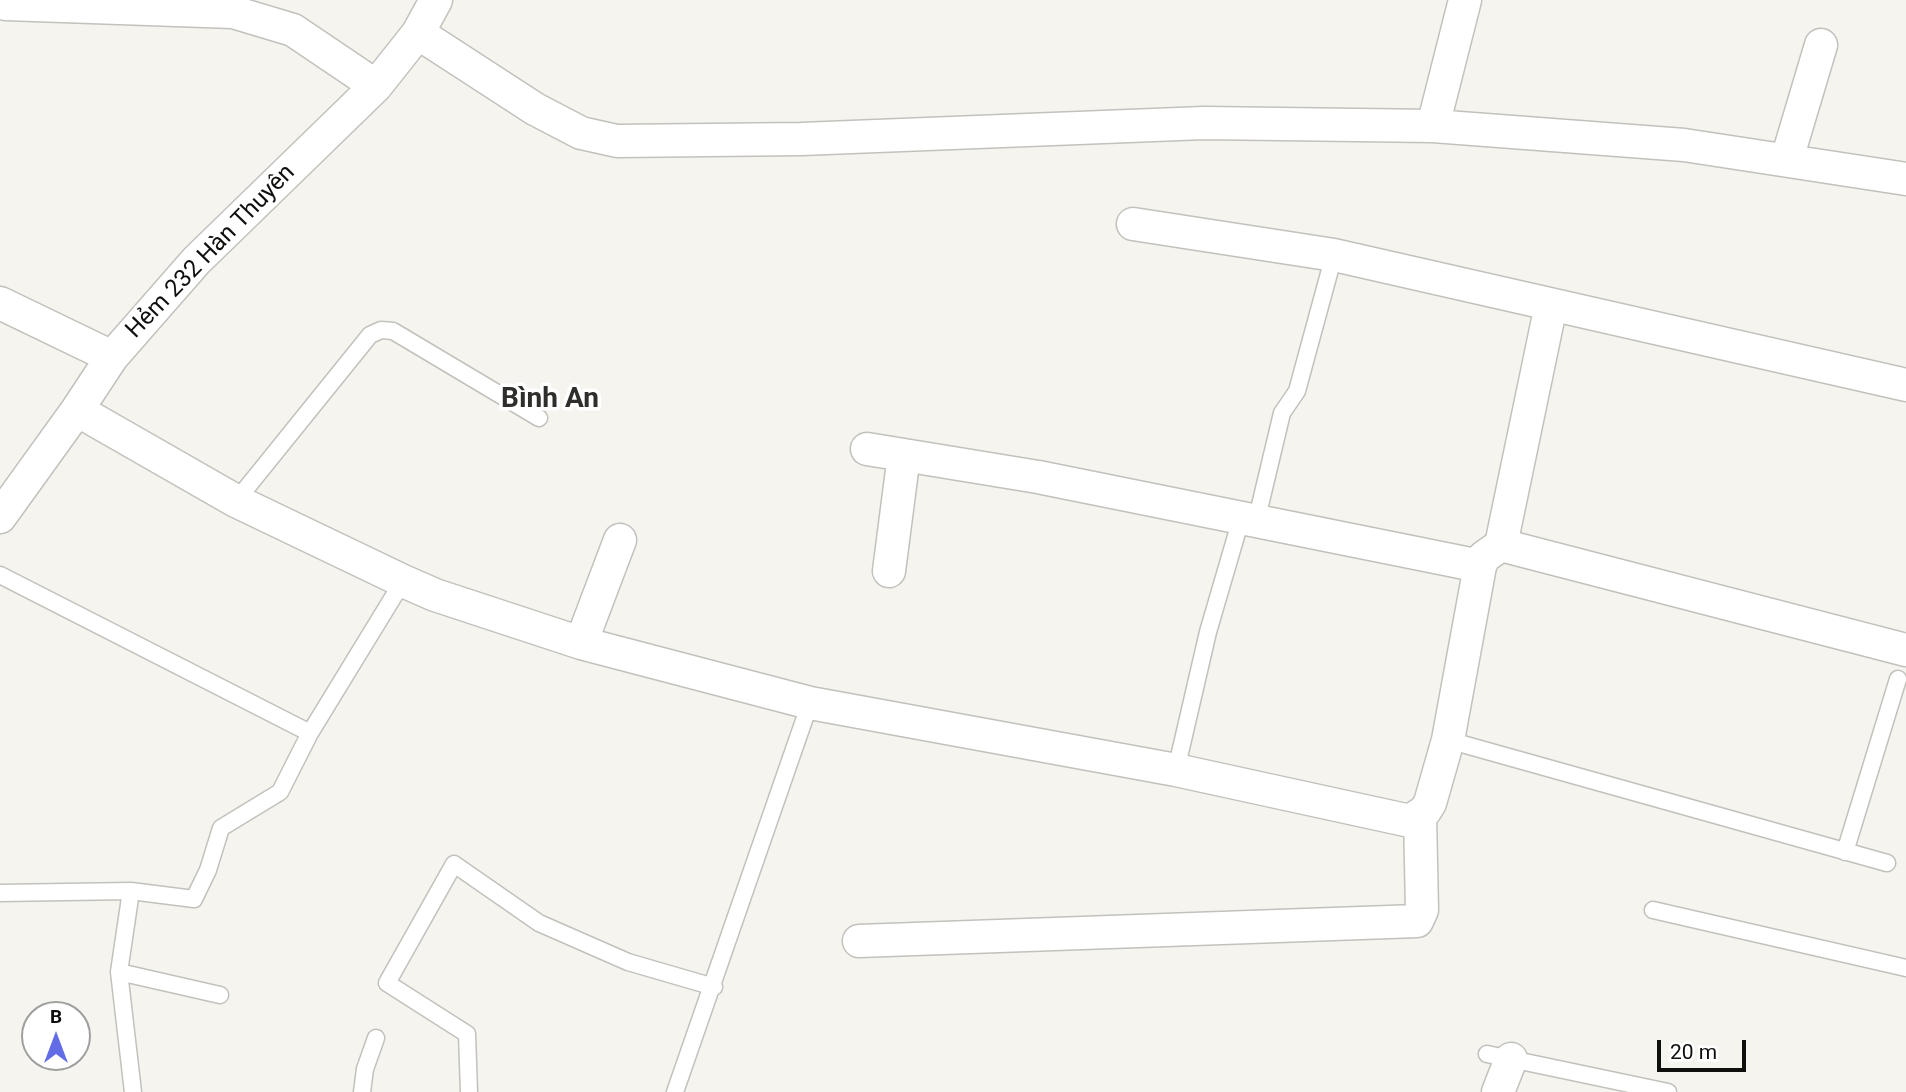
<!DOCTYPE html>
<meta charset="utf-8">
<style>
body{margin:0}
#map{position:relative;width:1906px;height:1092px;overflow:hidden;background:#f6f4ef;font-family:Roboto,sans-serif}
canvas{display:block}
.north{position:absolute;left:21px;top:1001px;width:70px;height:70px;box-sizing:border-box;background:#fff;border:2px solid #9f9f9e;border-radius:50%;rotate:0deg;font-size:19px;font-weight:700;line-height:28px;text-align:center;color:#0f0f0d}
.north::after{content:'';display:block;margin:auto;width:24px;height:32px;background:#626ce5;clip-path:polygon(50% 0,100% 100%,50% 72%,0 100%)}
.scale{position:absolute;left:1657px;top:1040px;width:89px;height:32px;box-sizing:border-box;border:4px solid #0f0f0d;border-top:0;padding-left:9px;font-size:21px;line-height:24px;white-space:nowrap;color:#0f0f0d;-webkit-text-stroke:5px #fff;paint-order:stroke}
</style>
<div id="map">
<canvas width="1906" height="1092"></canvas>
<div class="north">B</div>
<div class="scale">20 m</div>
</div>
<script>
const ctx = document.querySelector('canvas').getContext('2d');
ctx.lineJoin = 'round';
function trace(path, color, width, dash) {
  ctx.strokeStyle = color;
  ctx.lineWidth = width;
  ctx.lineCap = dash ? 'butt' : 'round';
  ctx.setLineDash(dash || []);
  ctx.stroke(path);
}
function drawText(font, color, halo, rows, align = 'center') {
  ctx.font = font + ' Roboto,sans-serif';
  ctx.lineWidth = 7;
  ctx.setLineDash([]);
  ctx.textBaseline = 'middle';
  ctx.strokeStyle = halo;
  ctx.fillStyle = color;
  for (const [text, x, y, turn = 0] of rows) {
    ctx.save();
    ctx.translate(x, y);
    ctx.rotate((+turn || 0) * Math.PI / 180);
    ctx.textAlign = isNaN(turn) ? turn : align;
    if (halo) ctx.strokeText(text, 0, 0);
    ctx.fillText(text, 0, 0);
    ctx.restore();
  }
}
const service = new Path2D(`
 M236,501L370,335L381,330L393,331L539,418
 M1256,522L1282,413L1297,391L1334,255
 M0,575L310,733L403,581
 M1448,740L1887,863
 M1176,770L1208,632L1241,519
 M1845,852L1898,679
 M0,893L131,891L194,899L208,870L221,828L280,792L310,733
 M1653,910L1906,968
 M119,972L131,891
 M1487,1054L1668,1092
 M133,1092L119,972L220,995
 M362,1092L365,1069L376,1038
 M469,1092L467,1034L387,983L454,864L539,923L628,962L714,987
 M675,1092L810,703`);
const minor = new Path2D(`
 M6,4L233,12L293,30L376,86
 M418,33L535,109L581,133L617,141L801,139L1204,123L1433,126L1684,145L1906,179
 M1433,126L1465,0
 M1787,159L1821,45
 M1133,224L1334,255L1906,385
 M0,303L112,357
 M77,410L236,501L403,581L435,595L581,643L810,703L1176,770L1410,821L1425,811L1430,803L1448,740L1480,566L1484,557L1501,545L1551,305
 M867,449L1038,477L1480,566
 M0,517L77,410L112,357L196,261L376,86L418,33L436,0
 M1501,545L1906,650
 M889,571L904,455
 M581,643L620,540
 M859,941L1417,921L1422,910L1420,815
 M1498,1092L1511,1059`);
trace(service, '#c2c1bc', 19);
trace(minor, '#c2c1bc', 35);
trace(service, '#fff', 16);
trace(minor, '#fff', 32);
drawText('24px', '#0f0f0d', '#fff', [
 ["Hẻm 232 Hàn Thuyên",211,252,-46]
]);
drawText('bold 28px', '#2f2e2b', '#fff', [
 ["Bình An",550,400]
]);
</script>
